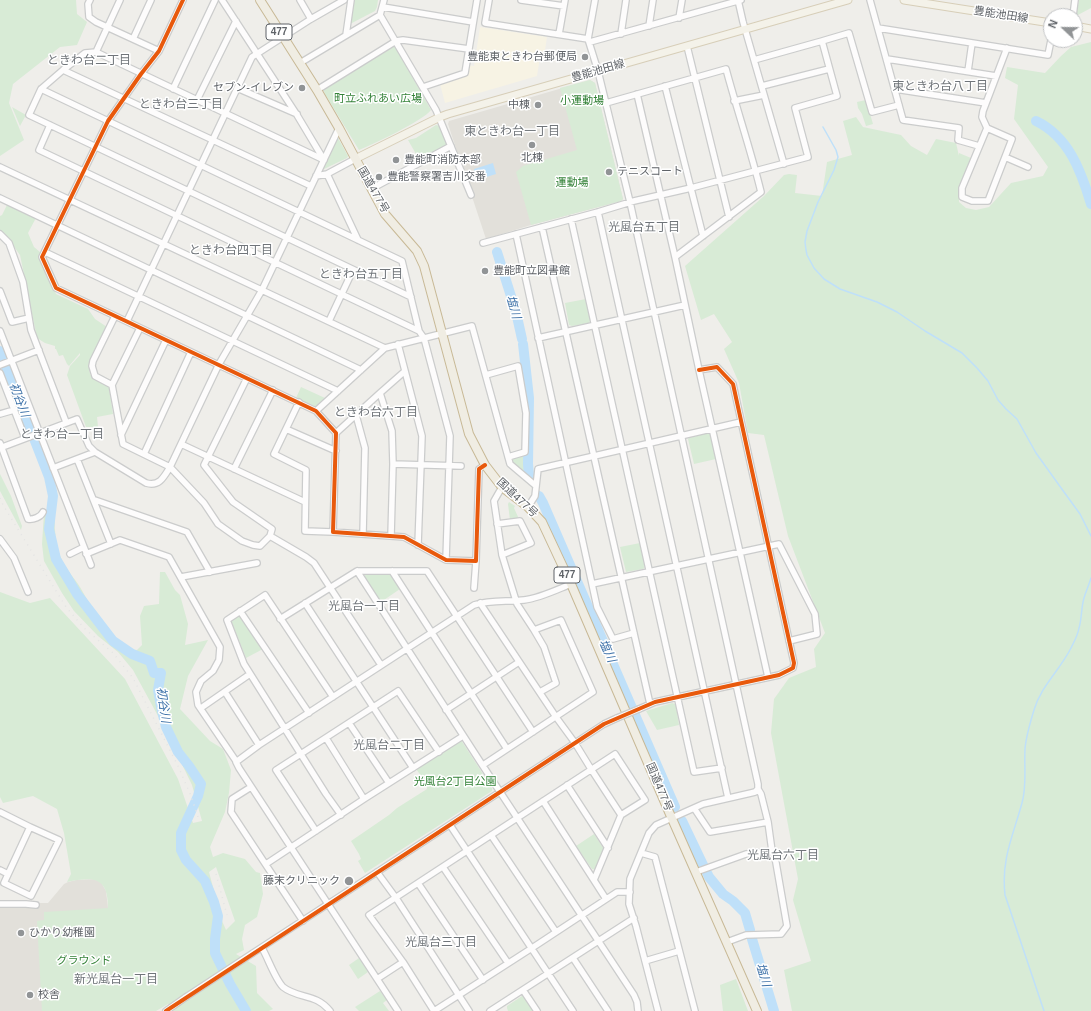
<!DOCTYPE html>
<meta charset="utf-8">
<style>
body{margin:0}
#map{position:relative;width:1091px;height:1011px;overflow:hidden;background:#efeeea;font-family:Helvetica,sans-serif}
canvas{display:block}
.north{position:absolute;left:1043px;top:8px;width:40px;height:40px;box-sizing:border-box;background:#fff;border:1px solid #bfc1c3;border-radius:50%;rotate:292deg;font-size:11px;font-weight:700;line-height:16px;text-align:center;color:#5f6368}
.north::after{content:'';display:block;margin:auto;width:14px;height:18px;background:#919496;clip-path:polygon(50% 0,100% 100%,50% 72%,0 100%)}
</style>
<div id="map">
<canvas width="1091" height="1011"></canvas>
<div class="north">N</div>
</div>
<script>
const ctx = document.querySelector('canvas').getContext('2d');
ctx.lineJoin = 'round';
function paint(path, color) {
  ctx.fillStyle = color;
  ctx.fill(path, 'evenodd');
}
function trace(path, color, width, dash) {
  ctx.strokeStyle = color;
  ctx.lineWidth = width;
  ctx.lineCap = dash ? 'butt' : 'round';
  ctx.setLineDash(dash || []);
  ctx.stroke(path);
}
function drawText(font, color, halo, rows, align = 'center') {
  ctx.font = font + ' Helvetica,"Noto Sans JP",sans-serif';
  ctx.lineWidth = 3;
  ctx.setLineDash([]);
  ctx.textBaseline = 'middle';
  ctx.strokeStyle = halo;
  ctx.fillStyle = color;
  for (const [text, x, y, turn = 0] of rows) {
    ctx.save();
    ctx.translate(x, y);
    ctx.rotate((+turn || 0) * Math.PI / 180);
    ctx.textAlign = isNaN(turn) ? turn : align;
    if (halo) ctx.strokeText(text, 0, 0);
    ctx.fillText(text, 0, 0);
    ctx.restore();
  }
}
paint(new Path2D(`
 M480,27L547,37L544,57H540L537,76L445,103L440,84L467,76L469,65L474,66Z`), '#f7f3e4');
paint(new Path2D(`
 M590,80L595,83L623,199L621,201L531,225L486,239L448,124L449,121Z
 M95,879L101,882L106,891L108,908L92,1011H0V907L30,906L36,908L37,903H48L64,884L68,882L76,880Z`), '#e2e0da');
paint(new Path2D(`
 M0,0H76L77,14L87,22L77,45L60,47L13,84L9,103L24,140L0,156Z
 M354,0H378L377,7L375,11L350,24Z
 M1079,0H1091V8L1076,16Z
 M1091,42V1011H792L784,970L811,961L793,900L798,879L771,733L774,699L789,678L816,667L814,649L825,633L788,536L764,435L748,433L739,383L724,349L732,342L714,314L701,320L685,266L764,196L784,175L789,174L797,175L795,193L822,196L827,162L852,155L843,121L856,117L863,127L901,135L911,146L927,155L936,139L956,143L959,156V153L971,158L960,185L959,202L966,208L976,210L989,207L1011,183L1043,176L1048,167L1014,119L1018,85L1005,78L1007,67L1045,73L1061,56L1071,47Z
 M393,46L396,48L431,110C424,120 372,145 359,150L325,94L323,89Z
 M590,80L595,83L623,199L621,201L531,225L516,172L523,166L577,150L560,88Z
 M866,100L873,124L866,126L862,114L858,108L857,102Z
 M12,107L26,115L20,126Z
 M436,125L440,126L447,144L445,148L420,161L408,140L416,138Z
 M338,138L348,156L347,158L324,169L322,166L335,139Z
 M7,205L37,216L28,233L34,247L40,252L56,294L88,309L95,319L107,327C101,338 83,367 92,377C96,381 104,384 109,387L113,414L97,417L98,427H86L67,375L70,366L80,355V353L69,366L67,364L63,355L59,356L56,349H55V346L45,343L37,338L20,255L4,233L0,231V216L2,215Z
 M586,299L590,321L589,323L572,326L569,325L565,303Z
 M301,387L325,398L316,406H314L296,398Z
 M708,433L710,434L716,459L694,464L688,439L689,438Z
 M528,455V474L526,475L512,461L513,458Z
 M0,474L11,496L22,526L21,530L0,491Z
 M509,502L515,506L514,508L519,519L510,520L508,504Z
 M55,510C54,524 55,539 59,553C63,565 71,574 78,584C91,604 103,635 125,647C128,649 133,649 137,650L142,645L140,616L144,606L159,604L160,572H165L175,590L180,595L188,624L185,645L208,640L188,676L180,709L210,741L223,749L231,770L229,793L225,812L210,847L213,857L223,853L245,859L256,872L260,873L263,894L257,917L245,925L242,939L244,950L236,954L256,966L257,993L273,1009L269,1011H174L168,1004L156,1011H42L37,921L44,920V912L108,908C108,876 93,877 67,882L71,874L64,833L57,809L33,796L3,803L0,797V592L30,603L50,598L125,679L178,779L193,823L202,821L192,785L164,727L133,670L118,652L98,636L74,611L62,593L44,561L42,544L44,513ZM216,867L235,921L226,930L222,921L209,872Z
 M640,543L645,567L643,569L626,572L620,547Z
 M390,573L400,589L381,602L365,577V575L366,574Z
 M238,616L241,617L263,649L246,658L232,623V621Z
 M672,703L675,704L676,706L679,725L657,730L646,711Z
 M461,740L492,788V791L365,873L358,861L361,859L359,854L351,841L389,815L397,808L427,789C428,782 420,775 416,769Z
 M594,834L604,849L596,870L592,869L576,846Z
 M359,958L368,972L358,979L349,965Z
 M736,979L748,1011H723L720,985Z
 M380,991L387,1000L383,1003L389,1011H359L355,1007Z
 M522,996H525L535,1011H508L507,1008V1006Z`), '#d8ebd6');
paint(new Path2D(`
 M493,163L496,174L477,180L474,169Z`), '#bfe0f9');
trace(new Path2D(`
 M823,127L836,150L838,157L834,170L818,202L807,231L805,242L806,250L807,255L814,268L824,279L840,289L877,302L897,312L925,331L962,353L977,368L988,381L998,400L1006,409L1017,419L1036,453L1064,492L1080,514L1091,536
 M1044,1011L1005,895C1001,859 1013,836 1022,803C1027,786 1024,767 1025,749C1026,736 1030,723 1034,710C1041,686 1060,670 1071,648C1074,642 1078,635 1079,628C1082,618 1081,608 1084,598C1086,591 1089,585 1091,578`), '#bfe0f9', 1.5);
trace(new Path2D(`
 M1036,121C1069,137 1081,171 1091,204
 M497,252L516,312L522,339
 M523,344L529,398L528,464L529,475
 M0,351L49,477L53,496L49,529L56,559L77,594L113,641L132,654L150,661L154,673H161L158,690L161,707L166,727L178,752L189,766L201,784L198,796L181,833V850L186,860L205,881L214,902L218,916L215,939V953L230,984L246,1011
 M539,496L543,503L675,807
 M682,821L703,865
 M707,873L709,877L723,894L733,901L745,913L750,930
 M752,939L774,1011`), '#bfe0f9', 10);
const minor = new Path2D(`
 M90,0L88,4L89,17L96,22L159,51
 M120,0L96,52L85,53L63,70L41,89L29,115L411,297
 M183,0L159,51L141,74L108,121L42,257L56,288L316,411L336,433L333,532L404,537L446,560L476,561L479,469L485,465
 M222,0L297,115L324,160
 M300,0L311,19
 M489,0L485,23L588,39
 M521,0L564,6
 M595,0L588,39L598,71L630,202L758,784V789L761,794L768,822L772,851L775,857L787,926L781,934L746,935L727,942
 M738,0L743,22L784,164
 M870,0L903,120L959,128L958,140L979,146
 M383,7L473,22
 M380,15L436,110L471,195
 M1073,16L1075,0
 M679,18L682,0
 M649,26L653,0
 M878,28L1048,55L1051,40
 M559,34L565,0
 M621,34L626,0
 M346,35L351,0
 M133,39L151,0
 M590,42L741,0
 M687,46L729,217
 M96,52L324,160
 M887,59L996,76
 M754,60L822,41
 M300,63L380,15L384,0
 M63,70L311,186
 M968,71L972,43
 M665,86L703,236
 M762,86L829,69
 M423,87L465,73L477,0
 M237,88L297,114
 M41,89L402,261L419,331L424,338L450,436L446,560
 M173,89L215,0
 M895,89L986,103
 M317,90L396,41L403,40L469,49
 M637,94L675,257L699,370L768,677
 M197,100L236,21
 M734,101L764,95
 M606,103L726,69C737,110 751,151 761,192L675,257
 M50,125L39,150L419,331
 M987,128L962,188V197L972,201H988L1012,139L987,128L982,117L983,111L1007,48
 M1005,157L1028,167
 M0,167L385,348
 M327,174L358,240
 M316,176L327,174L355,159
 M371,189L451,146
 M0,198L361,370
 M598,212L728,798
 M571,219L694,772L722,768
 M542,227L650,704
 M0,234L9,243L23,282L31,330L66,422
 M516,234L597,607L613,639L634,633
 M483,243L598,212L634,201L691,188L808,157L795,108L837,96L822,41L849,33L872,112L899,105
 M45,252L338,391
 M0,291L12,322L29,318
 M115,316L93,361L92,366L95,376L112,385L123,444L170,467L204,503L218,524L242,541L253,545L260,546L270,536
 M127,321L252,57L311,19L344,0
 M329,321L353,270
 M0,331L91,565
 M538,338L685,305
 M398,344L422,436L418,545
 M0,365L39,350
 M0,373L25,438
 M486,375L518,366L526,413L525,452L508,457
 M247,378L204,465L233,502L272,529L270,536L306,557L314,563L381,665
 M112,385L140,328
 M380,393L392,431L393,464
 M299,402L274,454L306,470L305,531L333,532
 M316,411L385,348L472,326L510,464L536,486
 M0,414L14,410
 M356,415L365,448L363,534
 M286,429L336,451
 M336,433L380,393L405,371
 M121,435L166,340
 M0,443L28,519C33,520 41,517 43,512
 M181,444L305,502
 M0,448L77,419L89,446L95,452L146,483C159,487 164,477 170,467L219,364L262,290L339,128
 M144,454L191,352
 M77,459L111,544
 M53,468L95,452
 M234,469L273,390
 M502,487L494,501L502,555L517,604L534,630L544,647L556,683L540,692
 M95,500L187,532L210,572
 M528,507L535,496L538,469L741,422
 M497,524L520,521L531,543L502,555
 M391,536L393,464L461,466
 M0,539L14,558L28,592
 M70,554L84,547
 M86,554L120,540L169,557L220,647L219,660L213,671L201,681L196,692L198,705L236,761
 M357,571L481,763L634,995L637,1002L638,1011
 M392,571L507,749
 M181,577L257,563
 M592,584L779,544L815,614L817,634L789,641
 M474,588L476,561
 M305,603L413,768
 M480,603L556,717L575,743L591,769L621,815
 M240,611L309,713
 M280,619L357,571H427L533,732
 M225,692L259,745
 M333,697L265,595L227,620L244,664L326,794L341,815
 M201,708L250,674
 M639,709L655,702L779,675L793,668L794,663L733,384L717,367L699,370
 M446,710L519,662
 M349,723L389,783
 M326,738L364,799
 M483,765L593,692L561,620L534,630
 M567,785L608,848
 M251,787L232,799L231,812L303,921
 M543,801L606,899
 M694,808L710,832L768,822
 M0,812L30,827L4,883L31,896L59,840L30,827
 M450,825L573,1011
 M316,831L276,770L398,691L439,752
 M491,835L556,932
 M641,853L655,857L695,1011
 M266,864L364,799L463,736
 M443,867L508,963
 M0,870L8,874
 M377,872L396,898L469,1011
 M696,872L746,854L772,851
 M594,880L621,815L645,800L615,754L369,915L403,962L434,1011L532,948L617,892H630
 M418,883L483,980
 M0,904H26L36,905
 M262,948C268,958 275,979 283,987C298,999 316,993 330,1011
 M253,953L575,743L604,724L617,718
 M573,958L608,1011
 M645,961L679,951
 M377,979L403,962
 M523,990L537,1011
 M166,1011L186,997
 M398,1011L239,768L236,762L259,745L474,605C491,600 507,602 524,600C540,598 556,590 571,584
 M490,1011L634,918
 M658,1011L636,926L629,904L630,879L649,833L656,825L703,804L751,793L755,792L758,789`);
const major = new Path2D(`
 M904,0L1051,23
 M1075,26L1091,29
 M355,159L440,117L448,114L848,0`);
const highway = new Path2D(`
 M260,0L317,90L339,128L385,214L417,251L424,266L469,434L485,465L502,487L528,507L542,522L571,584L669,812L757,1011`);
trace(minor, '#cbcccc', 8);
trace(major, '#d7ceb8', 9);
trace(highway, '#c8b996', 10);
trace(minor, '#fdfcfc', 5.5);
trace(major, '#f4f2e9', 7);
trace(highway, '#f0ede3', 8);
trace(new Path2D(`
 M0,498L3,505L66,607L84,628L113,653L133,678L179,768L191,796L199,820
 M216,874L227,915`), '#e4e4e4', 1.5, [1, 5]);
const minorBridge = new Path2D(`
 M617,718L639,709
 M186,997L253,953`);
trace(minorBridge, '#cbcccc', 8, []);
trace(minorBridge, '#fdfcfc', 5.5);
trace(new Path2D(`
 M183,0L159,51L141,74L108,121L42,257L56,288L316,411L336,433L333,532L404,537L446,560L476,561L479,469L485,465
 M166,1011L604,724L655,702L779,675L793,668L794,663L733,384L717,367L699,370`), '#e8590c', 4);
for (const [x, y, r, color] of [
 [585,57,4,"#919496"],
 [302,88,4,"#919496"],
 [538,105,4,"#919496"],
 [532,145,4,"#919496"],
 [396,160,4,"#919496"],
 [609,172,4,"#919496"],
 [379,177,4,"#919496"],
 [485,271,4,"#919496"],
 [349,881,5,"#919496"],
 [21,933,4,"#919496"],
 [30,995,4,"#919496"]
]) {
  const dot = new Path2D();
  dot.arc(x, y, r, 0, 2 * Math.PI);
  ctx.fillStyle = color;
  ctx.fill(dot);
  trace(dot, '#fff', 1.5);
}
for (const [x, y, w] of [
 [279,32,26],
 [567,575,26]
]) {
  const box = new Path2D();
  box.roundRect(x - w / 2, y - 8, w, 16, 3);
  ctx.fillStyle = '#fff';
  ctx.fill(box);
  trace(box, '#5f6368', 1);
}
drawText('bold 10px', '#5f6368', null, [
 ["477",279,32],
 ["477",567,575]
]);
drawText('11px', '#5f6368', '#fff', [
 ["豊能池田線",1001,15,9],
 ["豊能池田線",598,71,-16],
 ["国道477号",373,190,60],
 ["国道477号",517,498,43],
 ["国道477号",659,787,67]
]);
drawText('11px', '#5f6368', '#fff', [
 ["豊能東ときわ台郵便局",577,57,"right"],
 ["セブン-イレブン",294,88,"right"],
 ["中棟",530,105,"right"],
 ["北棟",532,158,"center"],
 ["豊能町消防本部",404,160],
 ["テニスコート",617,172],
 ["豊能警察署吉川交番",387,177],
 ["豊能町立図書館",493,271],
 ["藤末クリニック",340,881,"right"],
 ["ひかり幼稚園",29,933],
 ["校舎",38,995]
], 'left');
drawText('11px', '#348238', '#fff', [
 ["町立ふれあい広場",378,99],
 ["小運動場",582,101],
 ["運動場",572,183],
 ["光風台2丁目公園",455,782],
 ["グラウンド",84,961]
]);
drawText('12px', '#70757a', '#fff', [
 ["ときわ台二丁目",89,61],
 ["東ときわ台八丁目",940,87],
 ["ときわ台三丁目",181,105],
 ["東ときわ台一丁目",512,132],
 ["光風台五丁目",644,228],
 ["ときわ台四丁目",231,251],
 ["ときわ台五丁目",361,275],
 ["ときわ台六丁目",376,413],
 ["ときわ台一丁目",62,435],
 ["光風台一丁目",364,607],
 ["光風台二丁目",389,746],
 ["光風台六丁目",783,856],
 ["光風台三丁目",441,943],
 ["新光風台一丁目",116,980]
]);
drawText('italic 12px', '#4174aa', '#fff', [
 ["塩川",513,307,74],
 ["初谷川",19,400,69],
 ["塩川",607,651,66],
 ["初谷川",163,705,82],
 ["塩川",763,975,73]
]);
</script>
